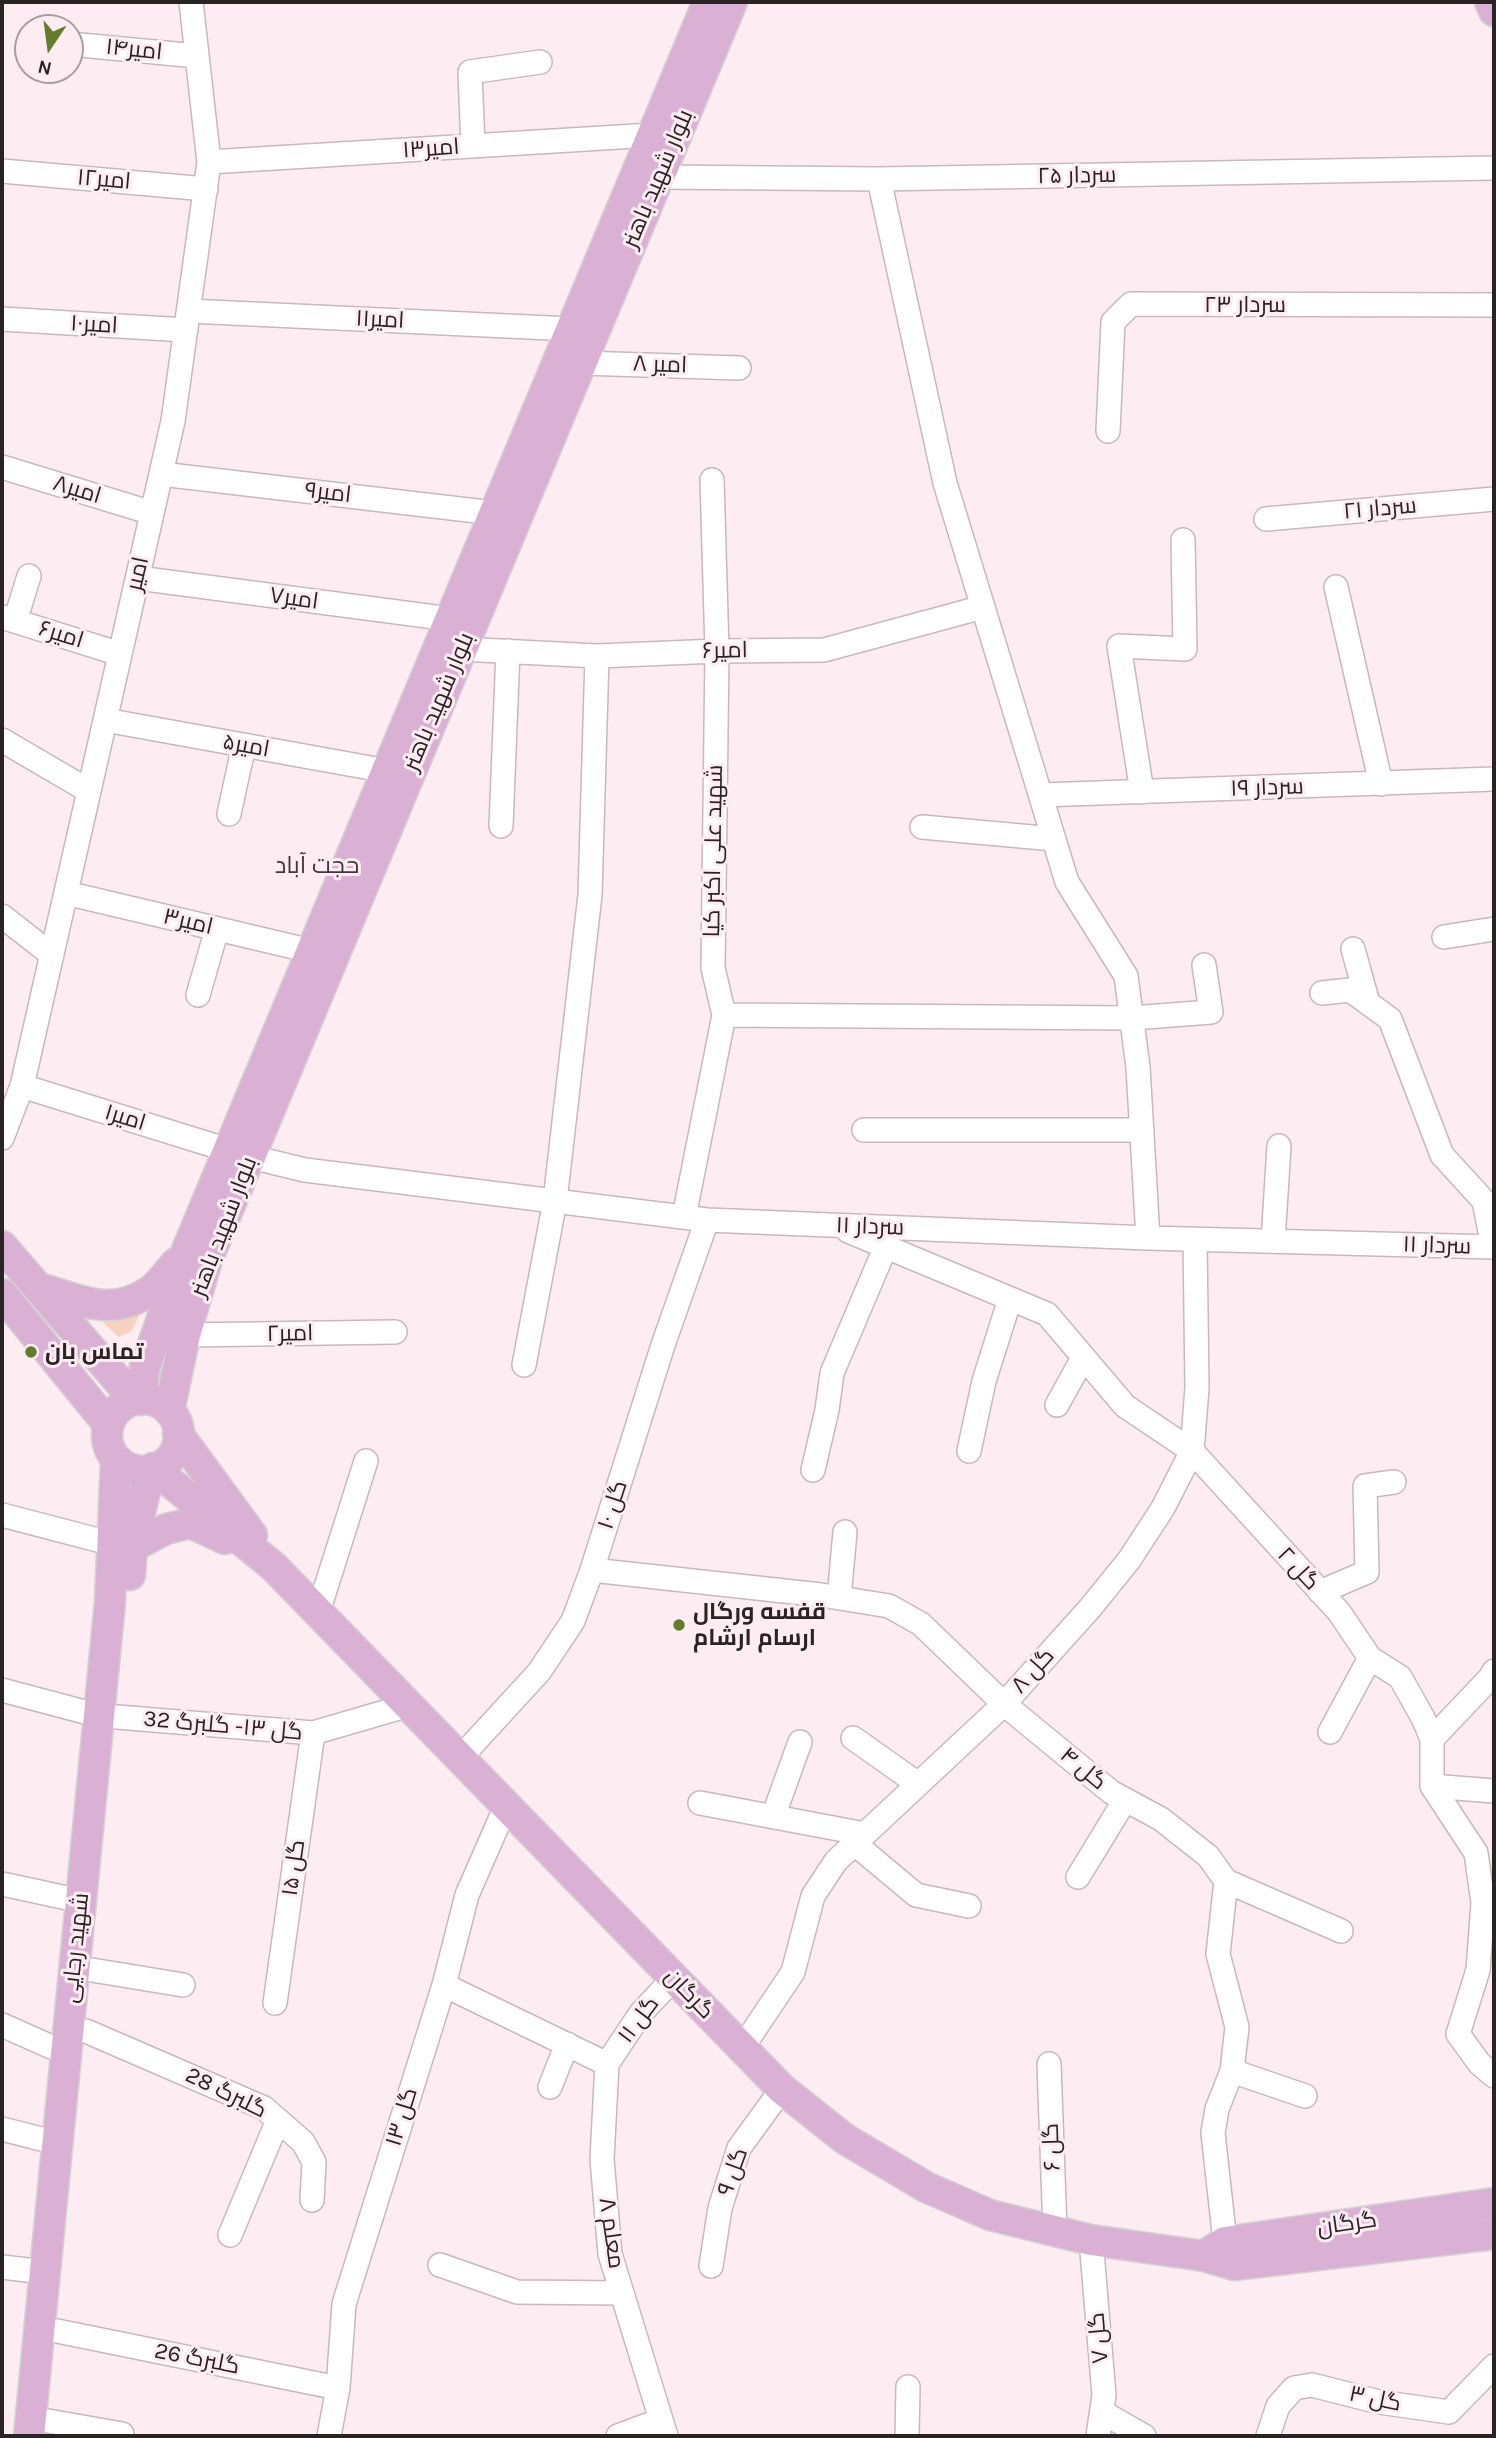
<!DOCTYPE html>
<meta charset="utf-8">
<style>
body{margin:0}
#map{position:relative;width:1496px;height:2438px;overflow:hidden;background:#fdedf2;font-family:Karla,sans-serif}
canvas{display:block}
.frame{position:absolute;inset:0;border:4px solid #292324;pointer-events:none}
.north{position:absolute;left:14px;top:14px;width:70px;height:70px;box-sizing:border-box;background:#fdedf2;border:2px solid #a89ca0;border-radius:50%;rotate:193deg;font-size:19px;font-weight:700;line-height:28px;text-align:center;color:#292324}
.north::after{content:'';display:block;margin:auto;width:24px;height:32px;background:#637c2e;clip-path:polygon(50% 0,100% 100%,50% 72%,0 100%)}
</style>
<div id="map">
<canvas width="1496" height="2438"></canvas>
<div class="frame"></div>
<div class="north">N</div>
</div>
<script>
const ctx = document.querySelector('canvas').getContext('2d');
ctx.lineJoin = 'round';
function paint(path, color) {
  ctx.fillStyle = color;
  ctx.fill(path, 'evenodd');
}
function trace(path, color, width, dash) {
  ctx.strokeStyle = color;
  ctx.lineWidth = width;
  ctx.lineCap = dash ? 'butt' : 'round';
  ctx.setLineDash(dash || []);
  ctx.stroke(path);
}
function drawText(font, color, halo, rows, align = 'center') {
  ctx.font = font + ' Karla,Cairo,sans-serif';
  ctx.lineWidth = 6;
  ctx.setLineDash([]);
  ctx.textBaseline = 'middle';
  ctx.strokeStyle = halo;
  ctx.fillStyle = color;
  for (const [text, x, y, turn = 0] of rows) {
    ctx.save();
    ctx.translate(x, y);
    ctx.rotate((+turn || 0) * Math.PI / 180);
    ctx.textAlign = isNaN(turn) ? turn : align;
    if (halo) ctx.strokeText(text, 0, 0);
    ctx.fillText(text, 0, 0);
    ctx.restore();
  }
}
paint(new Path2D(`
 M144,1306L131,1332L118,1337L99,1318Z`), '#f7d2bf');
const minor = new Path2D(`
 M70,44L197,56
 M473,146L470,72L540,62
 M209,162L652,135
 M2,171L206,189
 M659,177L879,179L1494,168
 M879,179L945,483L1067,882L1126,976L1138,1067L1148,1238
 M189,311L571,329
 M2,319L186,330
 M581,363L739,368
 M1108,431L1113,322L1131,304L1494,305
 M2,467L152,513
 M161,474L494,513
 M1266,519L1494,499
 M138,578L450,619
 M1336,587L1381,784
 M2,617L120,654
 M15,621L29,576
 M461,649L597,656L717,651L824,650L983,607
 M105,720L387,771
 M2,740L89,791
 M1142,792L1119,646L1185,649L1183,540
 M1041,795L1494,779
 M229,814L244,745
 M501,826L508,651
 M922,827L1054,839
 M66,893L311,951
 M2,916L52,955
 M1444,937L1494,929
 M1353,949L1368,1003
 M1322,993L1350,990L1390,1019L1442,1155L1484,1201L1493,1247
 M198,995L217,929
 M724,1015L1132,1018L1211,1012L1204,965
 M22,1086L228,1150
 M864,1130H1142
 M2,1138L22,1086L173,421L209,162L191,2
 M251,1157L305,1170L707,1220L1148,1238L1494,1247
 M684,1217L724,1015L713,968L717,651L712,480
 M848,1231L1047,1314L1125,1406L1192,1451L1339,1612L1370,1658L1400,1677L1423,1718L1432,1739V1786L1476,1853L1483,1903L1478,1970L1458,2034L1479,2063L1494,2076
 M1273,1241L1279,1146
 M185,1335L395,1332
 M524,1365L555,1201L590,895L597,656
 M1057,1405L1083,1358
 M969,1451L984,1381L1010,1299
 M813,1470L827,1410L832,1373L886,1246
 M2,1515L113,1544
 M592,1570L821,1595L889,1606L921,1624L1004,1704L1111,1792L1161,1819L1208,1856L1226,1881L1218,1954L1237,2027L1232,2071L1217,2109L1213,2133L1225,2242
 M1320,1592L1367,1572L1365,1486L1394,1482
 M839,1598L845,1532
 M318,1612L366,1461
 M2,1690L100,1716
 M117,1717L313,1733L409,1705
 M1330,1732L1370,1658
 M853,1738L918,1784
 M1432,1739L1490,1678L1494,1671
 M460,1758L539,1672L573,1621L592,1570L663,1345L707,1220
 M1432,1786L1494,1791
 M700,1803L865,1834
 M773,1817L800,1742
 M855,1844L916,1895L969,1906
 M1078,1877L1125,1800
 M1226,1881L1341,1931
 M2,1884L81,1901
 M92,1970L183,1985
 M444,1985L607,2064
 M275,2003L313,1733
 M2,2025L65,2053
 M86,2031L264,2108L303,2142L314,2162L312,2200
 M742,2048L793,1972L813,1896L836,1861L1004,1704L1091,1607L1129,1560L1163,1508L1192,1451L1197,1388L1195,1239
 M607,2064L602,2159L610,2254L666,2436
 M607,2064L641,2013L674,1978
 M1049,2064L1055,2231
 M1232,2071L1305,2096
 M550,2087L567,2044
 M2,2129L57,2143
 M230,2235L278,2120
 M1091,2240L1104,2395L1098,2436
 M440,2265L517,2292L622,2293
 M711,2266L720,2208L739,2148L782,2089
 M2,2267L44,2272
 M57,2331L338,2388
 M1102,2412L1144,2436
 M48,2421L122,2434
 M329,2436L338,2388L344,2304L444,1985L467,1895L506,1806
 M618,2436L661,2420
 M907,2436L908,2387
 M1268,2436L1278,2406L1294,2388L1312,2385L1379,2402L1449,2412L1494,2366`);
const major = new Path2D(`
 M1490,2L1494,11
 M2,1246L135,1400
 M40,1288C80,1300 111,1318 150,1291C160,1284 168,1272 176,1263
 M2,1294L108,1424
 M107 1435a36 36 0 1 1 72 0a36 36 0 1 1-72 0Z
 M140,1400L145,1366L186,1252L708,2
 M169,1411L185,1335L207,1260L732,2
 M178,1434L252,1535
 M153,1468L274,1567L782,2089L845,2139L926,2187L990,2215L1091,2240L1204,2256L1234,2265L1494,2234
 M132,1547L166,1529L191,1523L225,1539
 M130,1575L132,1547L150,1470
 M1204,2256L1225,2242L1494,2203
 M29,2436L110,1602L116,1459`);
trace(minor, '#c8b8bd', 26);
trace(major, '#d4d3d3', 33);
trace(minor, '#fff', 23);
trace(major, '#dab1d5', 30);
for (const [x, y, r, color] of [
 [31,1352,7,"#637c2e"],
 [679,1625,7,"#637c2e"]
]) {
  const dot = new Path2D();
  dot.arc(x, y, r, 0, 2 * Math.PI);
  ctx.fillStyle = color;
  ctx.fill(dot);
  trace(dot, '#fdedf2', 2.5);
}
drawText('23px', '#292324', '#fdedf2', [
 ["امیر۱۴",134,50,6],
 ["امیر۱۳",431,149,-4],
 ["سردار ۲۵",1077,176,-1],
 ["بلوار شهید باهنر",658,179,-67],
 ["امیر۱۲",104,180,5],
 ["سردار ۲۳",1245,305],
 ["امیر۱۱",380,320,3],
 ["امیر۱۰",94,325,3],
 ["امیر ۸",660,365,2],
 ["امیر۸",77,490,17],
 ["امیر۹",328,493,7],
 ["سردار ۲۱",1380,509,-5],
 ["امیر",138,574,-77],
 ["امیر۷",294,599,8],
 ["امیر۶",61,635,17],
 ["امیر۶",725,651,-1],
 ["بلوار شهید باهنر",439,702,-67],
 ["امیر۵",246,746,10],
 ["سردار ۱۹",1267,788,-2],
 ["شهید علی اکبر کیا",714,851,-89],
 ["امیر۳",188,922,13],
 ["امیر۱",125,1118,17],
 ["بلوار شهید باهنر",224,1227,-69],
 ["سردار ۱۱",870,1227,2],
 ["سردار ۱۱",1437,1246,2],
 ["امیر۲",290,1334,-1],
 ["گل ۱۰",613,1505,-72],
 ["گل ۲",1298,1569,47],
 ["گل ۸",1033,1671,-48],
 ["گل ۱۳- گلبرگ 32",223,1726,5],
 ["گل ۴",1083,1769,40],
 ["گل ۱۵",294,1868,-82],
 ["شهید رجایی",76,1948,-84],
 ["گرگان",689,1994,46],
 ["گل ۱۱",639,2020,-53],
 ["گلبرگ 28",226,2093,26],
 ["گل ۱۳",402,2117,-73],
 ["گل ۶",1052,2147,-92],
 ["گل ۹",733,2172,-70],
 ["گرگان",1347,2224,-8],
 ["معلم ۸",611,2233,82],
 ["گل ۷",1099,2338,-95],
 ["گلبرگ 26",197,2359,11],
 ["گل ۳",1375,2399,12]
]);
drawText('bold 23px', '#292324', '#fdedf2', [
 ["تماس بان",45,1352],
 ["قفسه ورگال",693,1612],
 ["ارسام ارشام",693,1638]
], 'left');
drawText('24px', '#43373b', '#fdedf2', [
 ["حجت آباد",317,866]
]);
</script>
